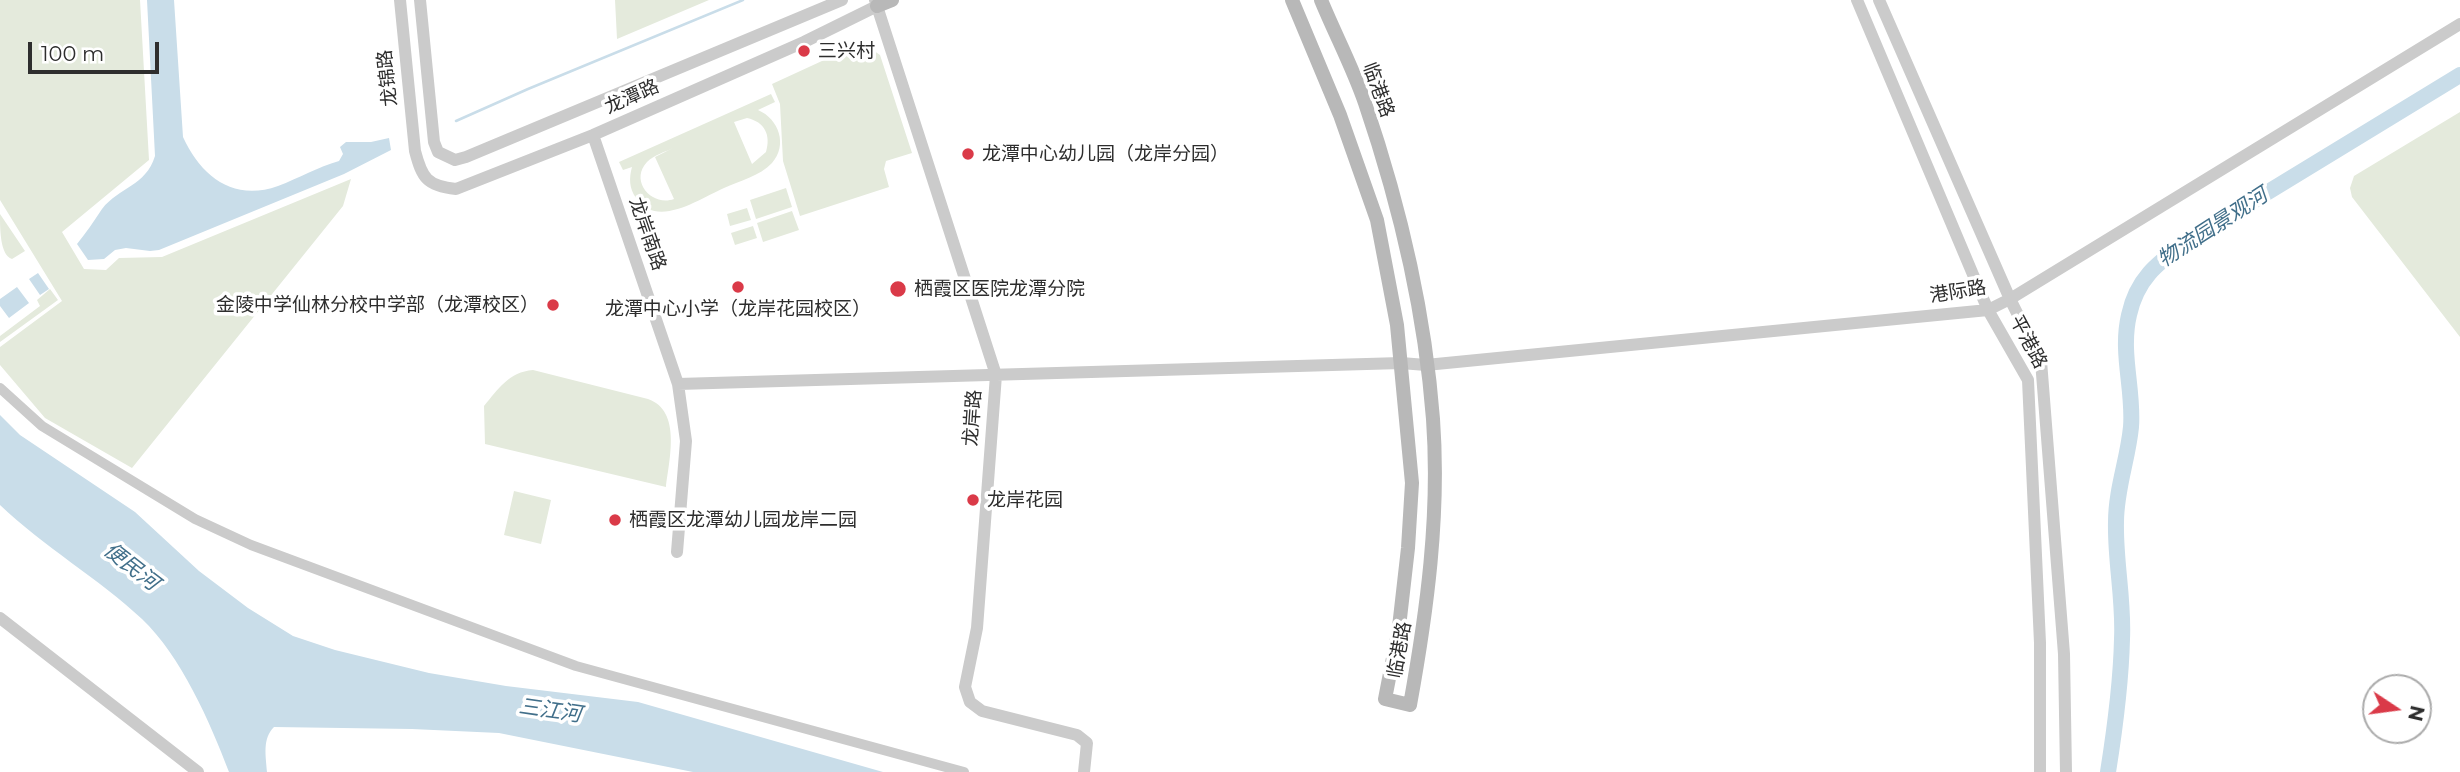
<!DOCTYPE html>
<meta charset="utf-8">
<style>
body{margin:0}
#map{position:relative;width:2460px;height:772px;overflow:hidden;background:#fff;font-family:Montserrat,sans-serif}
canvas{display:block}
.north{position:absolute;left:2362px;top:674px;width:70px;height:70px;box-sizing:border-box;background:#fff;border:2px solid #ababab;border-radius:50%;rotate:103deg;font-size:19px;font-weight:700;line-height:28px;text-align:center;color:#2e2e2e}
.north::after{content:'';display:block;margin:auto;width:24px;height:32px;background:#da3a48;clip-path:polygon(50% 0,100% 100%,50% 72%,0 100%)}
.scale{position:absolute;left:28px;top:42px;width:131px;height:32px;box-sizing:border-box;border:4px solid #2e2e2e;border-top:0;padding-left:9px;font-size:21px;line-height:24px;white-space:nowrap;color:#2e2e2e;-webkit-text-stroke:5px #fff;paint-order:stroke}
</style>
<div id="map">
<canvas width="2460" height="772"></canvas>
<div class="north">N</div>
<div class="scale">100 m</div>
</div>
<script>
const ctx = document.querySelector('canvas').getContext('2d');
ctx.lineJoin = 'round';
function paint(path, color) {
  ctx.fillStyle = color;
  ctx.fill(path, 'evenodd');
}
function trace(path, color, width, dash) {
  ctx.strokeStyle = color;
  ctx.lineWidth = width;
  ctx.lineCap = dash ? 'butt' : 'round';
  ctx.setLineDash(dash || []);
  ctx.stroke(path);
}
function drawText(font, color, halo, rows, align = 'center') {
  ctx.font = font + ' Montserrat,"Noto Sans SC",sans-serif';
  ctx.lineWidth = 7;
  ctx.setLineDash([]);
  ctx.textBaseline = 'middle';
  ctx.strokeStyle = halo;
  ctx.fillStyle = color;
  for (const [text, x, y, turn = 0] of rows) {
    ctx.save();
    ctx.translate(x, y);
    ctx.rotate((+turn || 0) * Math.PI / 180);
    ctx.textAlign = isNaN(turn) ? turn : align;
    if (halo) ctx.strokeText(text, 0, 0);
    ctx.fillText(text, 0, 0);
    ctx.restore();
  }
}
paint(new Path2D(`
 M0,0H140L149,160L62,232L84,269L106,270L119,258L162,257L351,179L343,206L132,468L45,418L0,365V347L62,301L0,200Z
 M615,0H709L617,39Z
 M867,46L880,55L912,153L886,161L884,169L889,187L800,216L783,161L780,104L772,84L848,49Z
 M771,94L775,102L758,110C779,119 788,145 772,163C760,176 739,181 724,188C699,199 657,229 636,198C629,188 629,178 632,167L623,170L619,162ZM747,118C765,122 771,135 766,152L752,164L734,122ZM673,148L655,157L674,199C652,207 629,181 647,162C654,155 665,152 673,148Z
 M2460,112V337L2352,197L2350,188L2354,176Z
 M786,188L792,207L756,219L750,200Z
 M747,208L751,220L730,226L727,214Z
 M792,211L799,230L763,242L757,223Z
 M0,214L25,251L12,259C0,255 0,229 0,214Z
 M753,226L757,238L735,245L731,233Z
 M50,289L58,300L0,342V336L40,306L37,300Z
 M533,370L648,399C682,411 669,460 666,487L485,444L484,406C498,389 509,372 533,370Z
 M514,491L551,500L541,544L504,535Z`), '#e4eadc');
paint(new Path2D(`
 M147,0H174L183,137C201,176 233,202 278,186C299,178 318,167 339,161L343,154L340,147L346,142H371L389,138L391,150L344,174L159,250L150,251L126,248L115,250L104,259L88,260L77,244C86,233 94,221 102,209C119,187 146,186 155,156Z
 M38,273L49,289L40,295L29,279Z
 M17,287L29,303L9,318L0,306V299Z
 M0,415L20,435L135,512L199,571L248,608L293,636L335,650L429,673L506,686L638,702L883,772H693L499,733L412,729L274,727C262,739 266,756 267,772H229C210,722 181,656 142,619C98,578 44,547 0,505Z`), '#c9dde9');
trace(new Path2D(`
 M456,121L528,89L743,0`), '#c9dde9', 2.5);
trace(new Path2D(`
 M2108,772C2115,728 2121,684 2122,639C2124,600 2115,561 2116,522C2116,489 2128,459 2131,427C2134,390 2120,353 2129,315C2137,278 2158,263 2186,242L2460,75`), '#c9dde9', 16);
trace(new Path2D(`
 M0,388L42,426L195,519L251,545L576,666L964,772`), '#cbcbcb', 10);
trace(new Path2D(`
 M400,0L415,151C422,178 427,186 456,189L593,135L804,42L877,6
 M420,0L434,142L438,152L455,160L466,157L842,0
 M875,0L996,375L977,628L965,687L970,702L982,711L1077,735L1087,743L1084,772
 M1857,0L1988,310L2028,380L2040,643V772
 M1879,0L2010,299L2041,361L2064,654L2066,772
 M593,135L678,384L686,441L677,552
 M678,384L1401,363L1426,365L1988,310L2010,299L2460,24
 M0,618L198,772`), '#cbcbcb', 12);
trace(new Path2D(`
 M1292,0L1340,115L1377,220L1397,325L1412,483L1408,548L1399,627L1385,699L1410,705C1427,611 1440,515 1433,419C1425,313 1399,203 1365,103C1353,68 1335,34 1321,0
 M877,6L892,0`), '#b8b8b8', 14);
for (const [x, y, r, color] of [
 [804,51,7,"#da3a48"],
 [968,154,7,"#da3a48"],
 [738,287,7,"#da3a48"],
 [898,289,9,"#da3a48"],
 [553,305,7,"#da3a48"],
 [973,500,7,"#da3a48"],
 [615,520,7,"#da3a48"]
]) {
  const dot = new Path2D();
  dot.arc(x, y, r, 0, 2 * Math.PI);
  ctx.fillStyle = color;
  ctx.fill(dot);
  trace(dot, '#fff', 2.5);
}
drawText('19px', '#2e2e2e', '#fff', [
 ["三兴村",818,51],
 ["龙潭中心幼儿园（龙岸分园）",982,154],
 ["栖霞区医院龙潭分院",914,289],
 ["金陵中学仙林分校中学部（龙潭校区）",539,305,"right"],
 ["龙潭中心小学（龙岸花园校区）",738,309,"center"],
 ["龙岸花园",987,500],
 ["栖霞区龙潭幼儿园龙岸二园",629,520]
], 'left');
drawText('19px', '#2e2e2e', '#fff', [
 ["龙锦路",388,78,-96],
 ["临港路",1378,90,70],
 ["龙潭路",632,97,-24],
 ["龙岸南路",647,234,71],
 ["港际路",1958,292,-9],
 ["平港路",2028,342,62],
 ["龙岸路",973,418,-86],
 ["临港路",1400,650,-80]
]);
drawText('italic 21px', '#416f8a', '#fff', [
 ["物流园景观河",2213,228,-33],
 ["便民河",131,567,38],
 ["三江河",550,711,8]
]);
</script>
